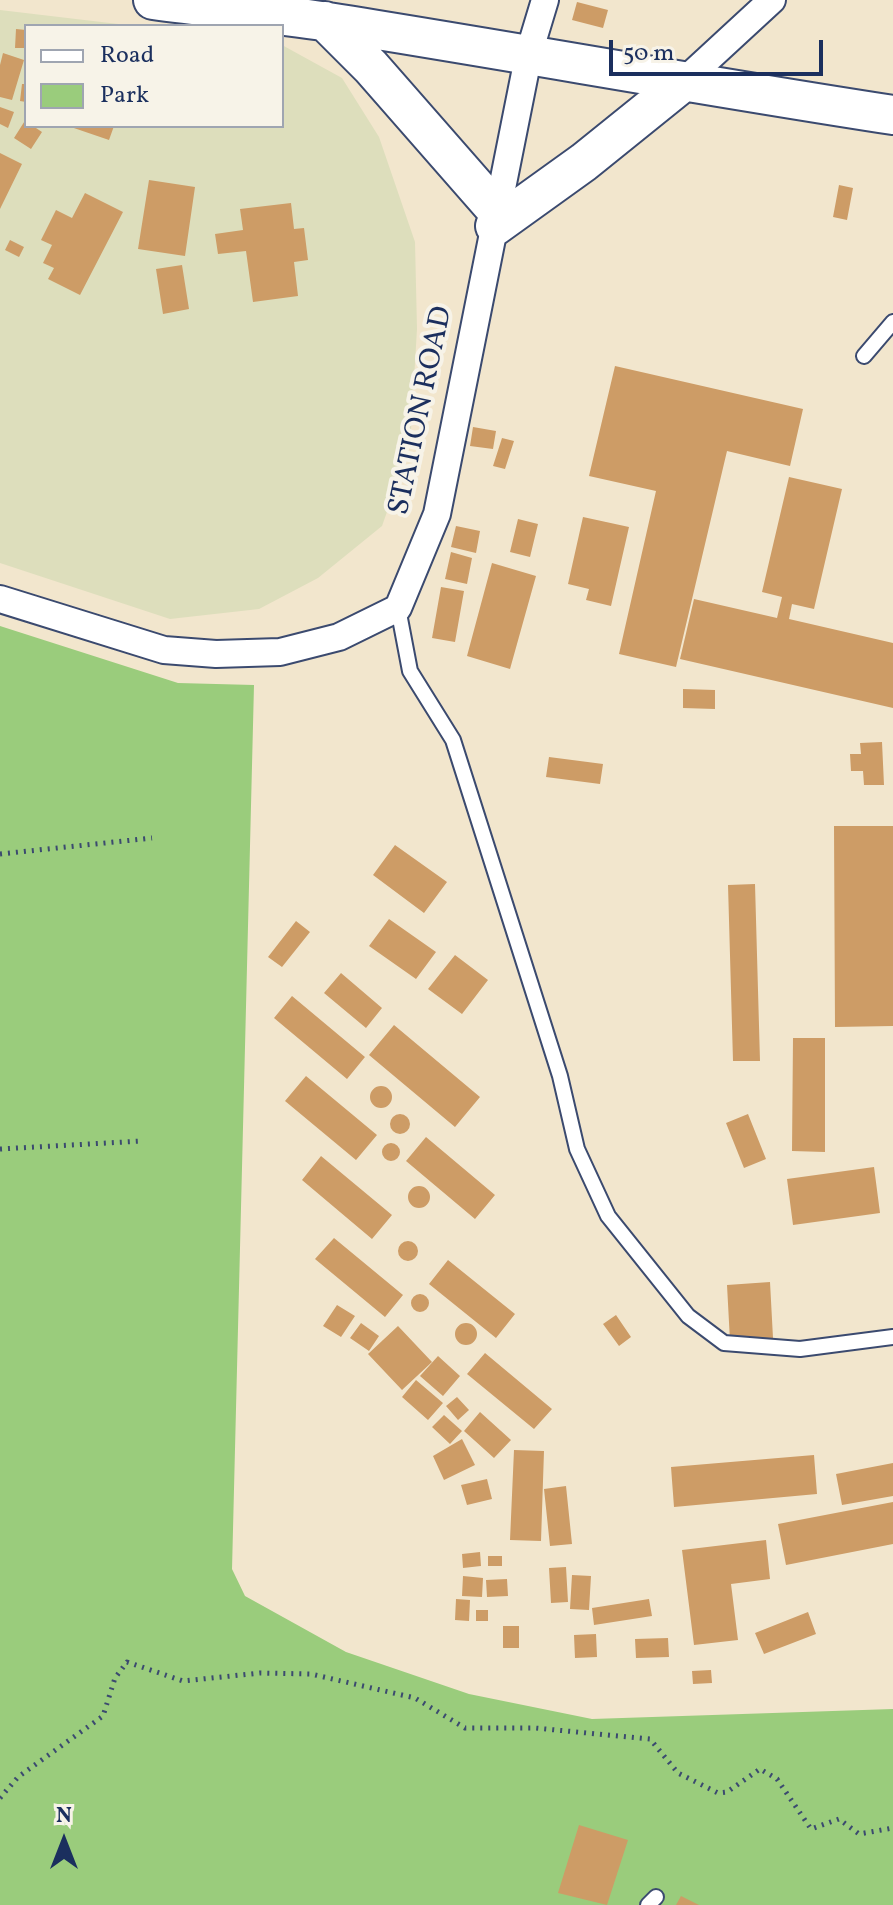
<!DOCTYPE html>
<style>
body{margin:0}
#map{position:relative;width:893px;height:1905px;overflow:hidden;background:#f2e6cd;font-family:Vollkorn,serif}
canvas{display:block}
.legend{position:absolute;left:24px;top:24px;width:260px;height:104px;box-sizing:border-box;background:#f7f3e8;border:2px solid #9fa5b1;margin:0;padding:10px 14px;list-style:none;font-size:24px;color:#1b2f5e}
.legend li{display:flex;align-items:center;gap:16px;height:40px}
.legend b{width:40px;border:2px solid #9fa5b1}
.north{position:absolute;left:24px;top:1801px;width:80px;height:80px;-webkit-text-stroke:6px #f7f3e8;paint-order:stroke;rotate:0deg;font-size:22px;font-weight:700;line-height:32px;text-align:center;color:#1b2f5e}
.north::after{content:'';display:block;margin:auto;width:28px;height:36px;background:#1b2f5e;clip-path:polygon(50% 0,100% 100%,50% 72%,0 100%)}
.scale{position:absolute;left:609px;top:40px;width:214px;height:36px;box-sizing:border-box;border:4px solid #1b2f5e;border-top:0;padding-left:10px;font-size:24px;line-height:28px;white-space:nowrap;color:#1b2f5e;-webkit-text-stroke:6px #f7f3e8;paint-order:stroke}
</style>
<div id="map">
<canvas width="893" height="1905"></canvas>
<ul class="legend">
<li><b style="height:10px;background:#fff"></b>Road</li>
<li><b style="height:22px;background:#9acc7c"></b>Park</li>
</ul>
<div class="north">N</div>
<div class="scale">50 m</div>
</div>
<script>
const ctx = document.querySelector('canvas').getContext('2d');
ctx.lineJoin = 'round';
function paint(path, color) {
  ctx.fillStyle = color;
  ctx.fill(path, 'evenodd');
}
function trace(path, color, width, dash) {
  ctx.strokeStyle = color;
  ctx.lineWidth = width;
  ctx.lineCap = dash ? 'butt' : 'round';
  ctx.setLineDash(dash || []);
  ctx.stroke(path);
}
function drawText(font, color, halo, rows, align = 'center') {
  ctx.font = font + ' Vollkorn,serif';
  ctx.lineWidth = 8;
  ctx.setLineDash([]);
  ctx.textBaseline = 'middle';
  ctx.strokeStyle = halo;
  ctx.fillStyle = color;
  for (const [text, x, y, turn = 0] of rows) {
    ctx.save();
    ctx.translate(x, y);
    ctx.rotate((+turn || 0) * Math.PI / 180);
    ctx.textAlign = isNaN(turn) ? turn : align;
    if (halo) ctx.strokeText(text, 0, 0);
    ctx.fillText(text, 0, 0);
    ctx.restore();
  }
}
paint(new Path2D(`
 M0,10L135,26H26V126H282V45L342,78L379,137L415,242L417,329L410,447L382,526L318,578L259,609L170,619L0,563Z`), '#dddebc');
paint(new Path2D(`
 M0,626L178,683L254,685L232,1569L245,1596L346,1652L469,1694L592,1719L893,1709V1905H0Z`), '#9acc7c');
paint(new Path2D(`
 M577,2L608,10L603,28L572,20Z
 M16,29L26,30V48H15Z
 M3,53L24,60L12,100L0,97V65Z
 M22,84H26V102L20,101Z
 M0,107L14,112L8,128L0,124Z
 M26,119V126H33L42,132L31,149L14,138Z
 M68,126H114L109,140Z
 M0,153L22,164L0,209Z
 M149,180L195,187L185,256L138,249Z
 M839,185L853,188L847,220L833,217Z
 M85,193L123,212L80,295L48,279L54,268L43,263L52,245L41,240L56,210L72,218Z
 M291,203L294,229L304,228L308,260L294,262L298,296L253,302L246,251L218,254L215,234L243,230L240,209Z
 M10,240L24,247L19,257L5,250Z
 M182,265L189,309L163,314L156,269Z
 M615,366L803,409L790,466L727,451L676,667L619,654L656,491L589,476Z
 M473,427L496,431L493,449L470,446Z
 M502,438L514,441L505,469L493,466Z
 M789,477L842,489L814,609L792,604L789,619L893,643V708L680,659L694,599L777,618L782,597L762,592Z
 M583,517L629,527L611,606L586,600L589,589L568,584Z
 M518,519L538,524L530,557L510,552Z
 M456,526L480,531L476,553L451,547Z
 M451,552L472,558L467,584L445,579Z
 M492,563L536,576L510,669L467,656Z
 M441,587L464,591L455,642L432,638Z
 M683,689L715,690V709L683,708Z
 M882,742L884,785H864L863,771H851L850,754H861L860,743Z
 M549,757L603,764L600,784L546,777Z
 M834,826H893V1026L835,1027Z
 M395,845L447,882L424,913L373,875Z
 M755,884L760,1061H733L728,885Z
 M389,919L436,952L416,979L369,946Z
 M296,921L310,932L282,967L268,957Z
 M455,955L488,980L462,1014L428,989Z
 M341,973L382,1008L366,1028L324,993Z
 M292,996L365,1057L347,1079L274,1018Z
 M394,1025L480,1097L455,1127L369,1055Z
 M793,1038H825V1152L792,1151Z
 M306,1076L377,1135L356,1160L285,1101Z
 M370 1097a11 11 0 1 1 22 0a11 11 0 1 1-22 0Z
 M748,1114L766,1159L744,1168L726,1123Z
 M390 1124a10 10 0 1 1 20 0a10 10 0 1 1-20 0Z
 M426,1137L495,1195L475,1219L406,1161Z
 M382 1152a9 9 0 1 1 18 0a9 9 0 1 1-18 0Z
 M321,1156L392,1215L372,1239L302,1180Z
 M874,1167L880,1213L793,1225L787,1179Z
 M408 1197a11 11 0 1 1 22 0a11 11 0 1 1-22 0Z
 M334,1238L403,1295L385,1317L315,1259Z
 M398 1251a10 10 0 1 1 20 0a10 10 0 1 1-20 0Z
 M448,1260L515,1314L496,1338L429,1284Z
 M770,1282L773,1338L730,1341L727,1285Z
 M411 1303a9 9 0 1 1 18 0a9 9 0 1 1-18 0Z
 M337,1305L355,1316L341,1337L323,1326Z
 M616,1315L631,1337L619,1346L603,1324Z
 M361,1323L379,1336L369,1351L350,1338Z
 M455 1334a11 11 0 1 1 22 0a11 11 0 1 1-22 0Z
 M398,1326L432,1362L402,1390L368,1354Z
 M485,1353L552,1409L534,1429L467,1374Z
 M438,1356L460,1376L443,1396L420,1376Z
 M416,1380L443,1403L428,1420L402,1397Z
 M457,1397L469,1410L458,1420L446,1406Z
 M480,1412L511,1440L494,1458L464,1431Z
 M444,1415L462,1431L450,1444L432,1427Z
 M462,1439L475,1465L444,1480L433,1456Z
 M514,1450L544,1451L541,1541L510,1540Z
 M814,1455L817,1494L674,1507L671,1467Z
 M893,1463V1496L842,1505L836,1474Z
 M487,1479L492,1499L467,1505L461,1485Z
 M566,1486L572,1544L550,1546L544,1489Z
 M893,1502V1544L786,1565L778,1524Z
 M766,1540L770,1579L731,1584L738,1640L694,1645L682,1550Z
 M480,1552L481,1566L463,1568L462,1554Z
 M488,1556H502V1566H488Z
 M566,1567L568,1602L551,1603L549,1568Z
 M572,1575L591,1576L589,1610L570,1609Z
 M463,1576L483,1578L482,1597L462,1596Z
 M507,1579L508,1596L487,1597L486,1580Z
 M456,1599L470,1600L469,1621L455,1620Z
 M649,1599L652,1616L594,1625L592,1608Z
 M476,1610H488V1621H476Z
 M808,1612L816,1634L764,1654L755,1633Z
 M503,1626H519V1648H503Z
 M596,1634L597,1657L575,1658L574,1635Z
 M668,1638L669,1657L636,1658L635,1639Z
 M711,1670L712,1683L693,1684L692,1671Z
 M579,1825L628,1840L607,1905L558,1893Z
 M681,1896L699,1905H676Z`), '#cd9c66');
const lane = new Path2D(`
 M864,356L893,322
 M398,608L410,671L453,740L560,1076L577,1149L608,1216L688,1316L724,1343L800,1349L893,1337
 M648,1905L656,1897`);
const street = new Path2D(`
 M682,83L772,0
 M0,599L164,650L216,654L280,652L339,637L398,608L437,514L529,53L545,0`);
const secondary = new Path2D(`
 M153,0C211,8 270,13 328,22C517,52 704,86 893,115
 M325,21L371,67L498,212
 M495,226L584,162L682,83`);
trace(lane, '#3b4a6f', 18);
trace(street, '#3b4a6f', 30);
trace(secondary, '#3b4a6f', 42);
trace(new Path2D(`
 M0,854L152,838
 M0,1149L142,1141
 M0,1798L18,1777L103,1716L115,1678L127,1662L183,1681L260,1673L311,1674L415,1698L465,1728H535L650,1739L678,1773L718,1793L727,1792L760,1769L777,1779L811,1829L839,1819L859,1834L893,1828`), '#3b4a6f', 5, [2, 6]);
trace(lane, '#fff', 14);
trace(street, '#fff', 26);
trace(secondary, '#fff', 38);
drawText('30px', '#1b2f5e', '#f7f3e8', [
 ["STATION ROAD",423,411,-78]
]);
</script>
